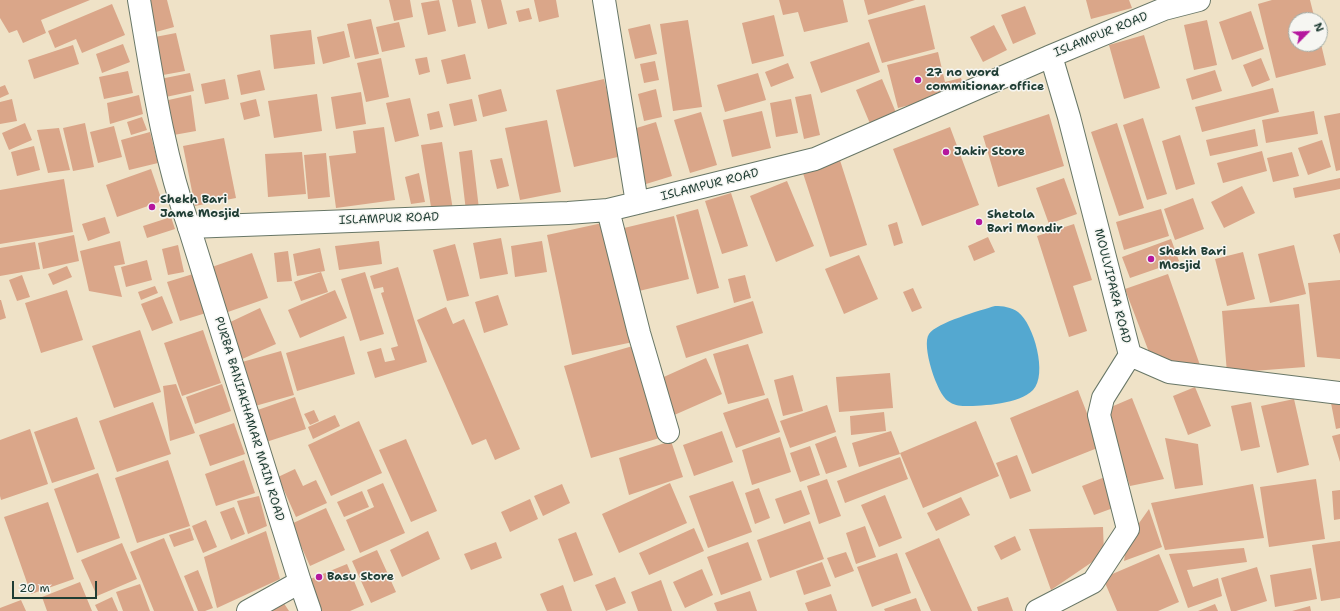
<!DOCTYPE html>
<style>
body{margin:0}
#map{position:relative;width:1340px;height:611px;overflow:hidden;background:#efe2c7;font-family:"Shantell Sans",sans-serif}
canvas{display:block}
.north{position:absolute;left:1288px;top:12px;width:40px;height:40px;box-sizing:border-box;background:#f6f6f2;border:1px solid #a0aca6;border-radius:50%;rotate:66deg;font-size:11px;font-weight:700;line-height:16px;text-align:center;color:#1f3d34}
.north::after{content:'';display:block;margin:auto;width:14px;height:18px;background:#b5179e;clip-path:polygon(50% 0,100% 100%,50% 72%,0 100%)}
.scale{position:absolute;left:12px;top:581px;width:85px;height:18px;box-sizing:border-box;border:2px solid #1f3d34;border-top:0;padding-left:5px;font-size:12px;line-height:14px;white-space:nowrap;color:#1f3d34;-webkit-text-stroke:3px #f6f6f2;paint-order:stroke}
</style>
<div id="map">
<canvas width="1340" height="611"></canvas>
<div class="north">N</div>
<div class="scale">20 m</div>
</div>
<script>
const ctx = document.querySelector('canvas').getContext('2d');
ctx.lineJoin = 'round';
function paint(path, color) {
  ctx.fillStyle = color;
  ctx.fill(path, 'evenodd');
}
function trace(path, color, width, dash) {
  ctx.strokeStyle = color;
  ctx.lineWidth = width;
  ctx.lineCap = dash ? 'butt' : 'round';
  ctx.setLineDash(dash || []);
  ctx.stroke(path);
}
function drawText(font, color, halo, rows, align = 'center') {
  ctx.font = font + ' "Shantell Sans",sans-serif';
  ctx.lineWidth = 3;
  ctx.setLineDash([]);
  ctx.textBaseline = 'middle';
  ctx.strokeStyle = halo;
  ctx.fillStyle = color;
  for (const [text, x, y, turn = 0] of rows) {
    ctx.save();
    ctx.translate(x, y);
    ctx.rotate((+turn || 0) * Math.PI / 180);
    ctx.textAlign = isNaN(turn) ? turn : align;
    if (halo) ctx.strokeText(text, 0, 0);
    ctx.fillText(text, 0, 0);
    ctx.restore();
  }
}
paint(new Path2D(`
 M995,306C1003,306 1011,307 1018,312C1034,324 1048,375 1033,390C1019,404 984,406 965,406C959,406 953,405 948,401C937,394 921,345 929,334C936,323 981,310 995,306Z`), '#54a8d0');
paint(new Path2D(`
 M0,0H90L41,20L46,33L23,43L17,30L9,33L0,18Z
 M149,0H167L174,27L156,32Z
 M389,0H410L413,17L394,21Z
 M439,0L446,31L428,35L421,3Z
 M452,0H471L476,23L458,27Z
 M481,0H501L507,24L488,29Z
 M534,0H556L559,17L539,22Z
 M779,0H843L848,22L804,32L798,12L783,15Z
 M864,0H915L868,15Z
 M1086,0H1129L1132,8L1091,19Z
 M1272,0H1310L1315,20H1296V44H1321L1326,65L1276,78L1258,4Z
 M112,4L125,35L82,53L76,39L55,48L48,31Z
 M925,5L935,49L882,63L868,20Z
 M1025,6L1036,34L1013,44L1001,15Z
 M529,8L532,19L519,22L516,11Z
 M1251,11L1264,49L1232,60L1219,22Z
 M774,15L784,56L752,64L742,23Z
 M371,19L379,54L355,59L347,24Z
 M688,20L702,107L673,111L660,24Z
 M1207,20L1217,65L1194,70L1184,25Z
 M399,22L405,47L382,52L376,27Z
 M650,24L657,54L635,59L628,29Z
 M994,25L1007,50L983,62L970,37Z
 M311,30L315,64L274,69L270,35Z
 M344,31L350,57L323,64L317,37Z
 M176,33L185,71L163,75L155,37Z
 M1144,35L1160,88L1124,99L1109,45Z
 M869,42L880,72L821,93L810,62Z
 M123,44L130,62L102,73L96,54Z
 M73,45L79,64L34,79L28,60Z
 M938,52L945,82L961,78L965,91L898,108L887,65Z
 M465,54L471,79L447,84L441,60Z
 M427,57L430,72L419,75L415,59Z
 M381,58L389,97L366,102L357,63Z
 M1261,58L1270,80L1252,87L1243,65Z
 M655,61L659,80L644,83L640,64Z
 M788,63L794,78L771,87L765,72Z
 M260,70L265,90L241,95L237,75Z
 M1215,70L1222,91L1192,100L1186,79Z
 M128,71L133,93L104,99L99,77Z
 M190,73L194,91L161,98L160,79Z
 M758,73L766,100L725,112L717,85Z
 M225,79L229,99L205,104L201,84Z
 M604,79L622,156L574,167L556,90Z
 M882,79L897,115L871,126L856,90Z
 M5,85L9,94L0,98V87Z
 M1273,88L1279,112L1202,132L1195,107Z
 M501,89L507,111L483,117L478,95Z
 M656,89L662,117L644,121L638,94Z
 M361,92L366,124L336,129L331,97Z
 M317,94L322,131L274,138L268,101Z
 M811,94L820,135L804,139L795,97Z
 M139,95L143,114L110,124L107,103Z
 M191,95L196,131L168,136L164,101Z
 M410,98L419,136L395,142L386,103Z
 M12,99L17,121L0,124V102Z
 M256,99L260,116L244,120L240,103Z
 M472,99L477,121L454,126L449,104Z
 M791,99L798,133L776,137L770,103Z
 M439,111L443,127L430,130L427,114Z
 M762,111L771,148L732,157L723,120Z
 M1314,111L1318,134L1266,143L1262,120Z
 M701,112L717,165L690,173L674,120Z
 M1340,113V170L1336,171L1324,116Z
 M1049,114L1064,166L998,187L983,136Z
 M142,117L147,130L131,135L127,122Z
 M1143,118L1167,194L1147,200L1123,125Z
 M547,120L561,192L520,200L505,128Z
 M656,122L672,176L646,184L630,130Z
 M25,123L32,140L9,150L2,133Z
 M85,123L94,167L73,171L63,128Z
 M1117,123L1144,208L1119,216L1091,132Z
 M114,126L122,157L98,163L90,132Z
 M384,127L395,200L336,208L329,156L356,153L353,131Z
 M950,127L979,205L922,226L893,149Z
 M59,128L70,170L48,173L37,130Z
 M1255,129L1258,146L1210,156L1206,140Z
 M150,132L158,163L129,170L121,140Z
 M1180,135L1195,184L1176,190L1162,141Z
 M224,138L236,198L195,206L183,146Z
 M1322,140L1331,167L1308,175L1298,148Z
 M442,142L453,210L432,213L421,145Z
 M34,146L40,170L17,176L11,152Z
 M472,150L479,209L466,211L459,152Z
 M1262,151L1267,171L1223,183L1217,163Z
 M302,152L306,194L268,197L265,154Z
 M1292,152L1299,176L1273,182L1267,158Z
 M326,153L330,197L308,199L304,155Z
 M838,154L867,245L830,257L801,167Z
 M502,158L509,186L497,189L490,160Z
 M151,169L162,201L117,217L106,185Z
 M419,173L425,202L411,204L405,177Z
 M1064,178L1077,214L1049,224L1036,188Z
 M1340,178V189L1295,198L1293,188Z
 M64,179L73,232L0,244V190Z
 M787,181L814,246L776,262L750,196Z
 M1242,186L1255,213L1224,228L1211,202Z
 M731,193L748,246L722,254L705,201Z
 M1193,198L1204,229L1175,240L1164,209Z
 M698,209L719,288L697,294L676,215Z
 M1161,209L1169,236L1124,250L1116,222Z
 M674,216L689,279L639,291L624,228Z
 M105,217L110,233L88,241L82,224Z
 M171,217L175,229L147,238L143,226Z
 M607,222L633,342L572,355L547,235Z
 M897,222L903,243L894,246L888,225Z
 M1074,224L1092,280L1073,286L1087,331L1069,337L1037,236Z
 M1340,233V254L1333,235Z
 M74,235L79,261L43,269L38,243Z
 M988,237L995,252L974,261L968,246Z
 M501,238L508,274L480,279L473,243Z
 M1171,239L1179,261L1130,278L1122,257Z
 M120,241L125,264L114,266L122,297L89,291L80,251Z
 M379,241L382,264L339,270L335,246Z
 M542,241L547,272L515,277L511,246Z
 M35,242L40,269L0,276V248Z
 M455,244L469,296L447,301L433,250Z
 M178,245L184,272L168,275L162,249Z
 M1294,245L1306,294L1270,303L1258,254Z
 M320,248L325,271L297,276L293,254Z
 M288,251L292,281L277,282L274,253Z
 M1243,252L1255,299L1227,306L1215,259Z
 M252,253L268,298L225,313L209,268Z
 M859,255L878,299L844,314L825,269Z
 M147,260L152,280L126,287L121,267Z
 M67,266L72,277L53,285L48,274Z
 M398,267L427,362L375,378L367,352L381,348L385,362L395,360L391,348L398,346L381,293L384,292L383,287L374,289L370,276Z
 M321,272L328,292L301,301L294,282Z
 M365,272L384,334L360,341L341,279Z
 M193,274L206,313L180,321L167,282Z
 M1168,274L1201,368L1152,360L1125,289Z
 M22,275L30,297L17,301L9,280Z
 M745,275L751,298L734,303L728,279Z
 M1340,280V359L1317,357L1308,283Z
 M155,286L158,293L141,300L138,292Z
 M913,288L922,308L912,312L903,292Z
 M67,290L83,340L41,353L25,303Z
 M335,290L347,318L300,338L288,310Z
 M498,295L508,325L484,333L475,302Z
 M162,296L173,323L152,331L141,304Z
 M0,300H1L6,318L0,320Z
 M753,301L763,333L686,358L676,326Z
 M1299,304L1305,367L1227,373L1222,311Z
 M446,307L453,324L464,319L520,449L495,460L486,439L472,445L417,320Z
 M260,308L276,344L240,360L224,325Z
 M140,330L161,392L114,408L92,346Z
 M203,330L221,383L182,396L164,343Z
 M344,336L355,374L297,391L286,353Z
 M643,343L670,435L591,458L564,366Z
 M748,344L765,395L728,404L713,354Z
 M281,351L294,395L248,408L235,364Z
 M706,358L722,394L672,416L657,380Z
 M890,373L893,408L839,412L836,377Z
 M793,375L803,411L783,416L774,380Z
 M176,384L195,433L170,441L163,386Z
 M222,384L231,411L195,424L186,397Z
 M1195,387L1211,426L1188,435L1173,396Z
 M1078,390L1100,447L1032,474L1010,418Z
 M295,397L306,429L260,444L249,413Z
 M768,398L780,432L736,448L723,413Z
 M1132,398L1164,479L1130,486L1104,410Z
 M1294,399L1309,465L1277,473L1261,406Z
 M1340,401V428L1336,429L1331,403Z
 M153,402L171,454L117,472L99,421Z
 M1251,402L1260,447L1241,451L1231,406Z
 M827,405L836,432L790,448L780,421Z
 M314,410L319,421L310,425L304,414Z
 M884,412L886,431L851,435L850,416Z
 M335,415L340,426L313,439L308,427Z
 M77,417L95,469L52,483L34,432Z
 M359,421L382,473L331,496L308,445Z
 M976,421L999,476L923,508L900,453Z
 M234,423L245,454L210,466L199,435Z
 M30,429L48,484L1,500L0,496V440Z
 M722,431L733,462L694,476L683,445Z
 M891,431L900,454L859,467L852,443Z
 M1340,434V462L1332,436Z
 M836,436L847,467L826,474L815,444Z
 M780,437L791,472L752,485L742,450Z
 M1165,438L1198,444L1203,485L1175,489Z
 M406,439L437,511L411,522L379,450Z
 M671,441L683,477L629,495L619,458Z
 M810,446L820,475L800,482L790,453Z
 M1017,455L1031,491L1010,499L996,463Z
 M900,457L908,479L845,503L837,481Z
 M168,460L190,526L137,543L115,478Z
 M244,460L255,493L216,506L205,474Z
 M295,469L303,486L316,480L327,503L296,517L278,477Z
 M98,473L120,538L77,553L54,489Z
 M1105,477L1116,507L1094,515L1082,486Z
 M827,479L841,516L819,524L807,486Z
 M1316,479L1325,539L1269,547L1260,487Z
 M733,481L752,532L708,548L689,496Z
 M383,483L405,533L360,553L346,520L374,507L367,490Z
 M670,483L687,523L619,553L602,514Z
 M562,484L570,503L543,516L534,496Z
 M1253,484L1264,538L1165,550L1151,503Z
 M759,488L770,518L755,524L745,493Z
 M801,490L810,514L784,524L775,499Z
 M1340,490V519L1334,520L1332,491Z
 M362,491L369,507L344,517L337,502Z
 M885,495L902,538L879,547L861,505Z
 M259,496L267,526L248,534L237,501Z
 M961,497L970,515L936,531L927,513Z
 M530,499L538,519L510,532L501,512Z
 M48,502L74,579L31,594L4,517Z
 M234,507L245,534L231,540L220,512Z
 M326,508L345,550L310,566L291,524Z
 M1149,509L1162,547L1124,561L1127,540Z
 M206,520L217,547L203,553L192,526Z
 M810,521L824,559L770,578L757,540Z
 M865,526L876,557L856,564L846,533Z
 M1103,527L1104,554L1051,590L1029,529Z
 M190,528L194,540L174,547L169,535Z
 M694,528L704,551L649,575L639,553Z
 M266,531L280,579L217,608L204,557Z
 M428,531L440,559L402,577L390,550Z
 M576,532L593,575L574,582L558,539Z
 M1015,536L1021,550L1001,560L994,546Z
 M164,538L194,611H154L130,552Z
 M939,538L972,611H931L905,553Z
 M1340,541V598L1321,601L1312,545Z
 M496,542L502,558L471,570L464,554Z
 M748,542L762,580L721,595L707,557Z
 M122,543L137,579L97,596L81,560Z
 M1244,548L1247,562L1187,570L1193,587L1218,578L1222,596L1188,608L1169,554Z
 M377,550L396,592L371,603L352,561Z
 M846,552L854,571L835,578L827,558Z
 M897,553L911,593L872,607L857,567Z
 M1159,554L1179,602L1158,611H1117L1103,578Z
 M822,562L831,586L804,595L796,571Z
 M347,564L364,605L350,611H322L308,580Z
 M1257,567L1267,601L1236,611H1231L1221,578Z
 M1311,568L1317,599L1275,607L1270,575Z
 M702,569L713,595L685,608L673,582Z
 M198,570L213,608L205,611H198L184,576Z
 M615,577L626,603L606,611L595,585Z
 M661,580L672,611H638L631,592Z
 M80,582L92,611H47L42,597Z
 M140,584L150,611H123L116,592Z
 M563,585L572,611H547L540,594Z
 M750,591L757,611H717L714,603Z
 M831,594L837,611H808L805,603Z
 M112,597L118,611H98L95,605Z
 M1008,597L1013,611H978L977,607Z
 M916,598L921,611H885L884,609Z
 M281,599L289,611H261Z
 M21,600L26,611H0V608Z
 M1215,604L1218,611H1198Z
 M1310,606L1311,611H1292Z`), '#daa689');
const minor = new Path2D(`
 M604,0L637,203
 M1051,56L1069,117L1130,355L1169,372L1340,393
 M608,210L639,333L668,432
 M189,227L568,213L608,210L637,203L815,159L1051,56L1164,9L1199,0
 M248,611L300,582
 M1037,611L1093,582L1128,529L1099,415L1103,398L1130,355`);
const tertiary = new Path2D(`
 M139,0C152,76 163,154 189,227L300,582L310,611`);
trace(minor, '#687767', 24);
trace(tertiary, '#687767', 24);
trace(minor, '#fff', 22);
trace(tertiary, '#fff', 22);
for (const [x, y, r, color] of [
 [918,80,4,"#b5179e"],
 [946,152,4,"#b5179e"],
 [152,207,4,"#b5179e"],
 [979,222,4,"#b5179e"],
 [1151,259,4,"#b5179e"],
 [319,577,4,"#b5179e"]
]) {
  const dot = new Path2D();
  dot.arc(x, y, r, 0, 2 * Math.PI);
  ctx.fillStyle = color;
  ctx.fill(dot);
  trace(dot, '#f6f6f2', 1.5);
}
drawText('12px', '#1f3d34', '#f6f6f2', [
 ["ISLAMPUR ROAD",1101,35,-22],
 ["ISLAMPUR ROAD",710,185,-14],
 ["ISLAMPUR ROAD",389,219,-2],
 ["MOULVIPARA ROAD",1112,286,76],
 ["PURBA BANIAKHAMAR MAIN ROAD",249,419,73]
]);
drawText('bold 12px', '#1f3d34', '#f6f6f2', [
 ["27 no word",926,73],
 ["commitionar office",926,87],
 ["Jakir Store",954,152],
 ["Shekh Bari",160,200],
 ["Jame Mosjid",160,214],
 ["Shetola",987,215],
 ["Bari Mondir",987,229],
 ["Shekh Bari",1159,252],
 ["Mosjid",1159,266],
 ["Basu Store",327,577]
], 'left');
</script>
